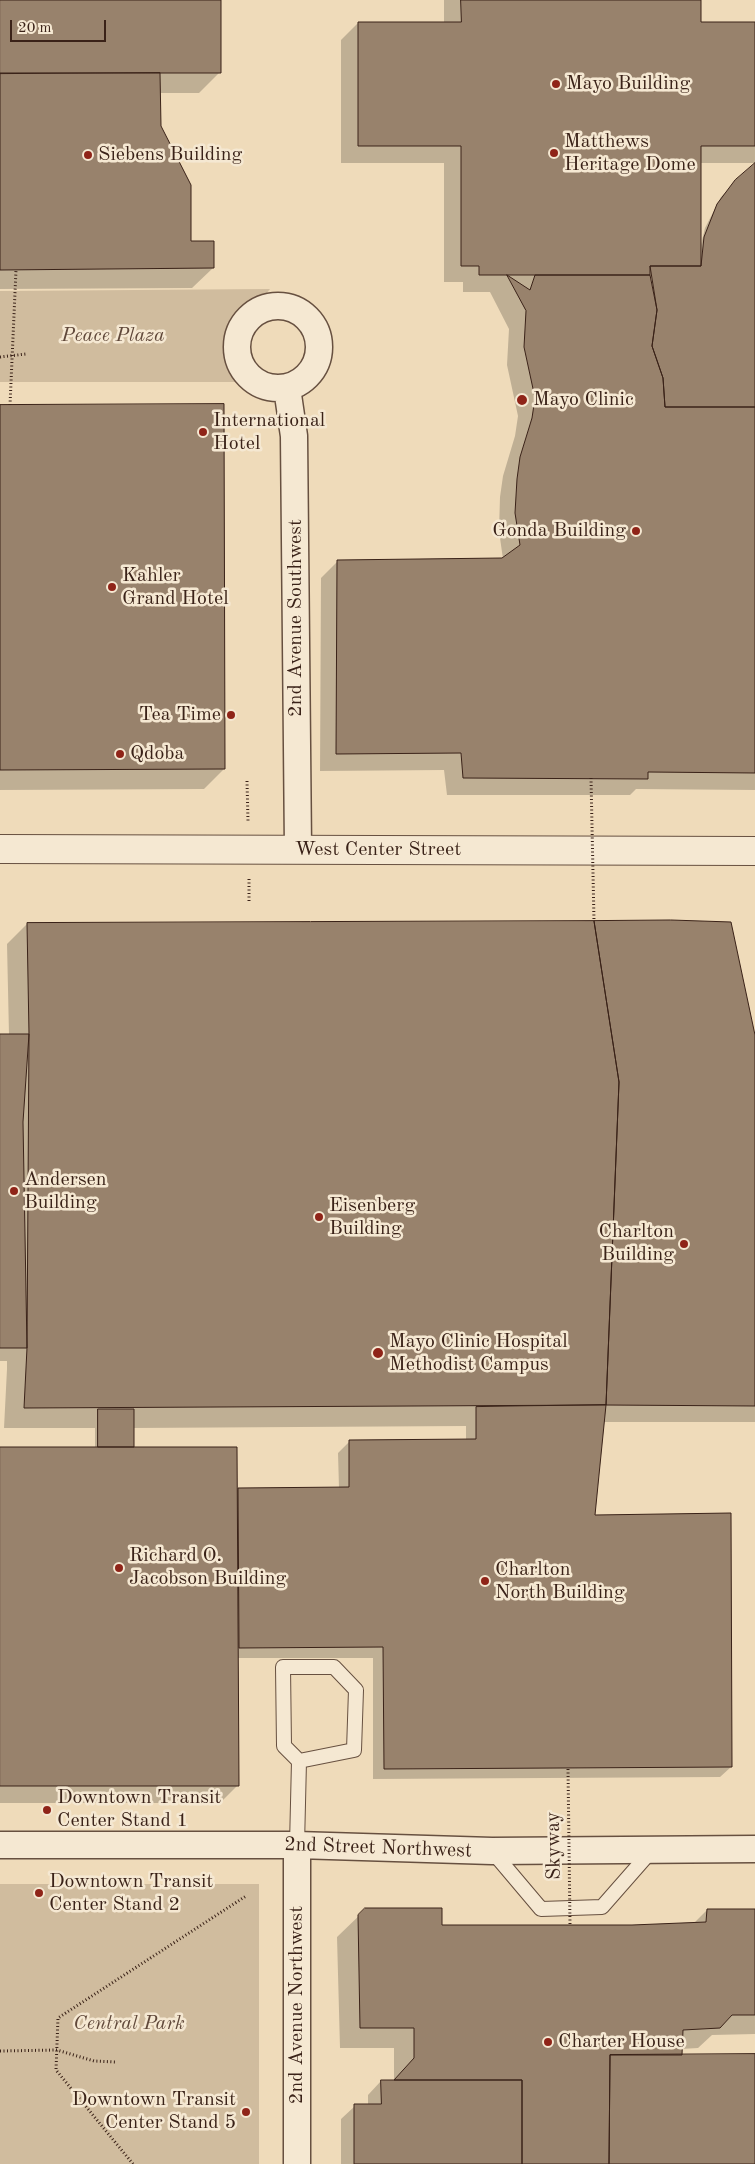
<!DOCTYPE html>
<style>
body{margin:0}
#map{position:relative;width:755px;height:2164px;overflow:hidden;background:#efdbba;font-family:"Old Standard TT",serif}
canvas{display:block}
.scale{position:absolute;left:10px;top:20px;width:96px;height:22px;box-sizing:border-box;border:2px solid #3a2218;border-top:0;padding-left:6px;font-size:15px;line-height:18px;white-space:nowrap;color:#3a2218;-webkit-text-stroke:4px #f5e8d2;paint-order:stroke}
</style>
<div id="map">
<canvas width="755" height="2164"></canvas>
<div class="scale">20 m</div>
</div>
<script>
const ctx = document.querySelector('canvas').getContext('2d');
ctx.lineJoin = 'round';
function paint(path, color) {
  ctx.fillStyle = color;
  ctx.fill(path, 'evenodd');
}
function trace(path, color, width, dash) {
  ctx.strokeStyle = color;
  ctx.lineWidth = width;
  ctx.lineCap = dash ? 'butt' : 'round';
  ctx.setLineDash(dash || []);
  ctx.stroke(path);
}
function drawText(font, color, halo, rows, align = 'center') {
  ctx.font = font + ' "Old Standard TT",serif';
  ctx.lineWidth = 5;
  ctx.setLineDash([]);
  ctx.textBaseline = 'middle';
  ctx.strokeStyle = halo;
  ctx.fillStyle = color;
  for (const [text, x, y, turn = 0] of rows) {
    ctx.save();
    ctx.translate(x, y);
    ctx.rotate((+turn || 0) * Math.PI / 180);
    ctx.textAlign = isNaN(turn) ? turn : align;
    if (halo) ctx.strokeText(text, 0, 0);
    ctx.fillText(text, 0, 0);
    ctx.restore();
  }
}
paint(new Path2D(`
 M270,289L231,336L241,382H0V291Z
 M0,1884H259V2164H0Z`), '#d0bc9e');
paint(new Path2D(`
 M0,0H220V72L199,93H159V126L190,242L213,268L192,288L0,289Z
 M444,0H700V23H755V163H700L701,245L705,228L721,197L747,170L755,165V790L636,789L630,795H447L444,770L320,771L321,578L338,561L503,559L499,531L500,497L503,476L515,436L518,416L507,365L509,329L490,292H463V282H444V163H341V40L358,23H444Z
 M0,406L224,769L204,789L0,790Z
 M27,924L755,1036V1422H603L594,1516L731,1767L720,1777L373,1779V1658H237L238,1785L220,1803H0V1449H95V1428H4L7,1369V1361H0V1035H9L7,944ZM466,1426V1441L349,1442L338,1453L339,1488L238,1489L236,1491L131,1449L133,1428Z
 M365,1910L441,1926L632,1927L693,1924L707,1910H755V2034L712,2035L698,2048L681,2049V2056L755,2055V2164H341V2119L355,2106H368V2095L381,2081L394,2080V2048H340L337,1937Z`), '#0003');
const building = new Path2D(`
 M0,0H221V73H0Z
 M461,0H701V22H755V146H701V266H650V275H479V266H461V146H358V22H461Z
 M160,73L161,126L191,185V241H214V268L0,270V74Z
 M755,163V407H665L663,378L652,346L657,310L650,266H701L704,237L717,204L735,180Z
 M507,275L530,290L535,275H650L657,310L652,346L663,378L665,407H755V773L648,772V779L463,778L461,753L336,754L337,560L502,558L520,545L515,513L517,479L520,457L532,418L535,398L524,347L526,311Z
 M224,404L225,769L0,770V405Z
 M671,920L731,922L755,1035V1406L606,1405L619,1082L594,921Z
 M594,921L619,1082L606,1405L24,1408L27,1348L23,1122L29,1034L27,923Z
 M0,1034H29L27,1348H0Z
 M606,1405L595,1515L731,1513L732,1767L384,1769L383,1647L239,1648L238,1488L349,1487V1440L476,1439V1407Z
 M98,1409H134V1447H98Z
 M0,1447H237L239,1786H0Z
 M365,1908H442V1925H632L706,1922L707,1909H755V2015H732L720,2028L683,2030L682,2055H610L609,2164H522V2080H394L414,2058V2028H360L358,1915Z
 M755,2054V2164H609L610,2055Z
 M381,2080H522V2164H354V2104H381Z`);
paint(building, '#98826c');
trace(building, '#3a2218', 1);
const service = new Path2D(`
 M297,1845L299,1761L284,1746L283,1667H334L356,1690L354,1750L299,1761
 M492,1851L541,1909L602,1907L652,1850`);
const minor = new Path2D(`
 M237 347a41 41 0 1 1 82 0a41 41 0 1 1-82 0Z
 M287,388L294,436L298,849
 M0,1845H297L492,1851L755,1849
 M297,1845V2164`);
const tertiary = new Path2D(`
 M0,849L755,851`);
trace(service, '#675040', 16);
trace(minor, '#675040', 29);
trace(tertiary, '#675040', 30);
trace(new Path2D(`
 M0,357L26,354
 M247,781L248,821
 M249,879V901
 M0,2051L57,2050L94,2061L115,2062
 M133,2164L56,2070L58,2018L246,1896`), '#3a2218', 3, [1, 2.5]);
trace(service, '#f5e8d2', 14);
trace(minor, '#f5e8d2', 26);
trace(tertiary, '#f5e8d2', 28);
trace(new Path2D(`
 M10,405L16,270
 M591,778L594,921
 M568,1769L570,1924`), '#3a2218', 3, [1, 2.5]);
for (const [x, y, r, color] of [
 [556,84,5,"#8f2418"],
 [554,153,5,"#8f2418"],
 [88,155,5,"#8f2418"],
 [522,400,6,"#8f2418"],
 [203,432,5,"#8f2418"],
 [636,531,5,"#8f2418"],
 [112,587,5,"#8f2418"],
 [231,715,5,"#8f2418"],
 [120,754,5,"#8f2418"],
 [14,1191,5,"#8f2418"],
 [319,1217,5,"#8f2418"],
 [684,1244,5,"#8f2418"],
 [378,1353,6,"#8f2418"],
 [119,1568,5,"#8f2418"],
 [485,1581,5,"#8f2418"],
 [47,1810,5,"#8f2418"],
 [39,1893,5,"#8f2418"],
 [548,2042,5,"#8f2418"],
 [246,2112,5,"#8f2418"]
]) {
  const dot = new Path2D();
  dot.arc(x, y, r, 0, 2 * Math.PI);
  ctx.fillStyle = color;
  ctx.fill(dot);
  trace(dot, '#f5e8d2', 2);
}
drawText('20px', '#3a2218', '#f5e8d2', [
 ["Mayo Building",566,84],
 ["Matthews",564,142],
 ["Heritage Dome",564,165],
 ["Siebens Building",98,155],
 ["Mayo Clinic",533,400],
 ["International",213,421],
 ["Hotel",213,444],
 ["Gonda Building",626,531,"right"],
 ["Kahler",122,576],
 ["Grand Hotel",122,599],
 ["Tea Time",221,715,"right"],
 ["Qdoba",130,754],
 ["Andersen",24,1180],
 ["Building",24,1203],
 ["Eisenberg",329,1206],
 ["Building",329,1229],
 ["Charlton",674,1232,"right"],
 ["Building",674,1255,"right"],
 ["Mayo Clinic Hospital",389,1342],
 ["Methodist Campus",389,1365],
 ["Richard O.",129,1556],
 ["Jacobson Building",129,1579],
 ["Charlton",495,1570],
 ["North Building",495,1593],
 ["Downtown Transit",57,1798],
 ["Center Stand 1",57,1821],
 ["Downtown Transit",49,1882],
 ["Center Stand 2",49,1905],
 ["Charter House",558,2042],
 ["Downtown Transit",236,2100,"right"],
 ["Center Stand 5",236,2123,"right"]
], 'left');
drawText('italic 20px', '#60483a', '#f5e8d2', [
 ["Peace Plaza",113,336],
 ["Central Park",129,2024]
]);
drawText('20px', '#3a2218', '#f5e8d2', [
 ["2nd Avenue Southwest",296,618,-90],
 ["West Center Street",378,850],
 ["Skyway",554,1846,-91],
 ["2nd Street Northwest",378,1848,2],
 ["2nd Avenue Northwest",297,2005,-90]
]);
</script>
